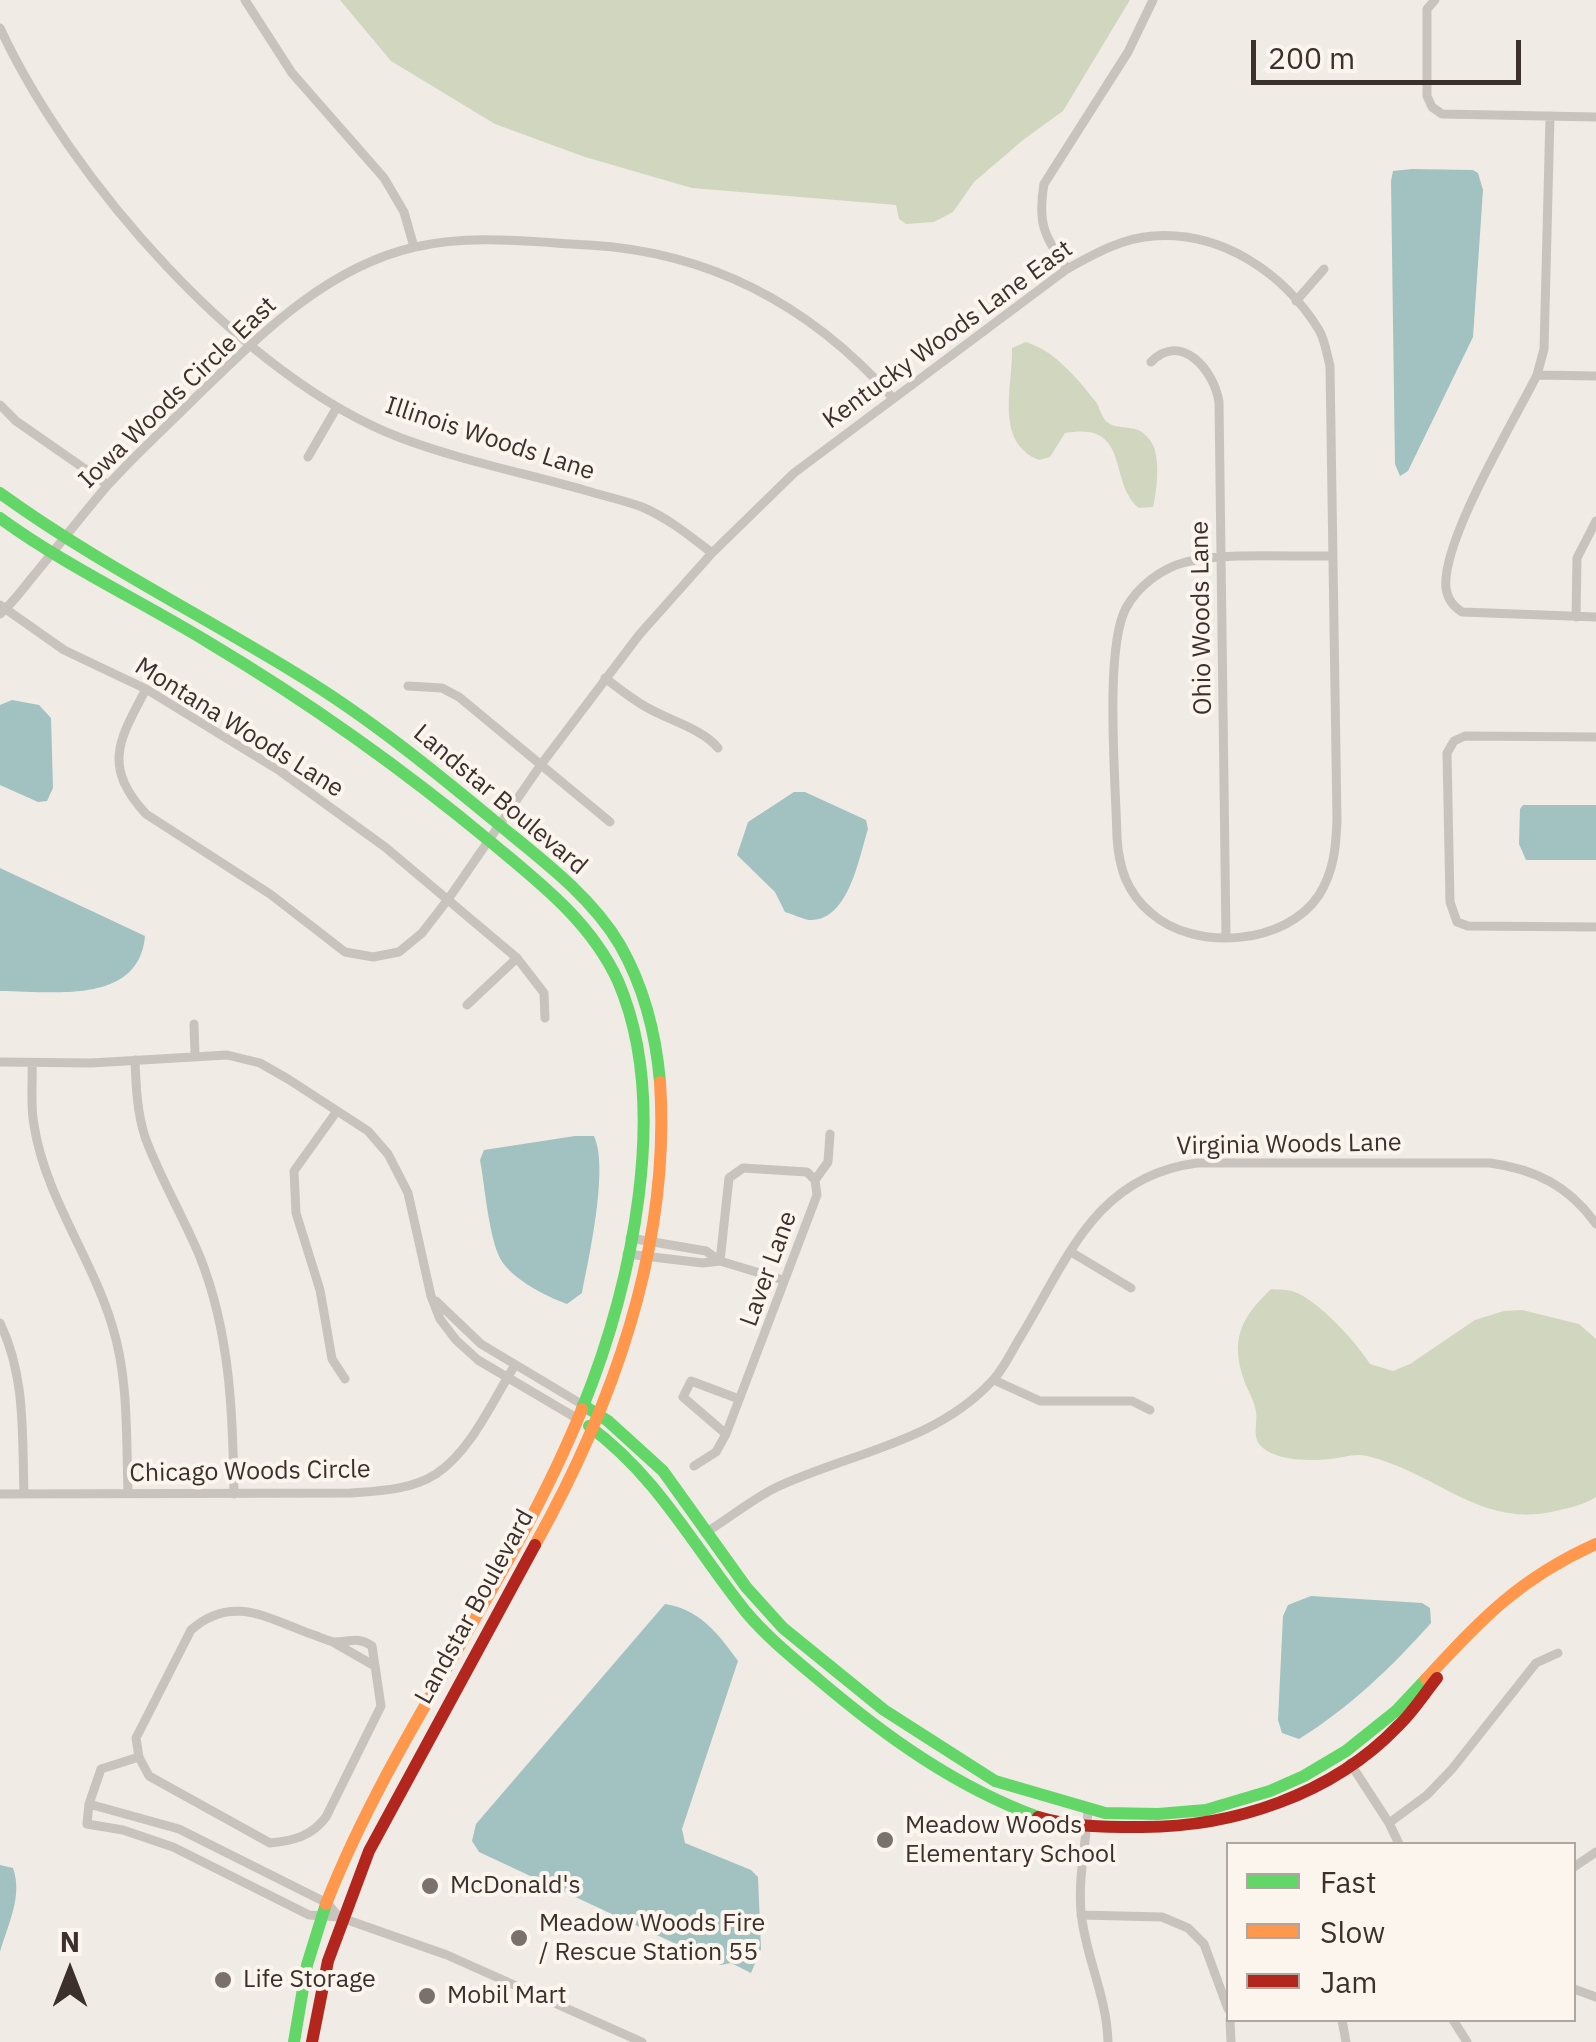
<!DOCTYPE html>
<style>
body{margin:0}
#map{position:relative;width:1596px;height:2042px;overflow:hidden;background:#f0ebe5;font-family:"IBM Plex Sans",sans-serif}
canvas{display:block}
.legend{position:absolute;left:1226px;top:1842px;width:350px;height:180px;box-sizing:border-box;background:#fbf5ee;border:2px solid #aea6a0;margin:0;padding:12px 18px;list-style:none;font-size:30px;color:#3b302b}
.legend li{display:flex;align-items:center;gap:20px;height:50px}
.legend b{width:50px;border:2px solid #aea6a0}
.north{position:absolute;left:20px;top:1922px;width:100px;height:100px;-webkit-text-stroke:8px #fbf5ee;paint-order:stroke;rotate:0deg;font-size:28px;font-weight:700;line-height:40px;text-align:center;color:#3b302b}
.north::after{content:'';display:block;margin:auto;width:35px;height:45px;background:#3b302b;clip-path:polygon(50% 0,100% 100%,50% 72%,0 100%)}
.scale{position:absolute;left:1251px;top:40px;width:270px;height:45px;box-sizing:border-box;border:5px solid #3b302b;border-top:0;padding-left:12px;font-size:30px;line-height:35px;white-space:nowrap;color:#3b302b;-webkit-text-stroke:8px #fbf5ee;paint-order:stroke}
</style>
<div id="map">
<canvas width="1596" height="2042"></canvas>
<ul class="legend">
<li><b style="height:12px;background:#63d668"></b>Fast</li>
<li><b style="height:12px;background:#ff974d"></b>Slow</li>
<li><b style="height:12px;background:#b3261e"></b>Jam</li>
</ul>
<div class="north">N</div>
<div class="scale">200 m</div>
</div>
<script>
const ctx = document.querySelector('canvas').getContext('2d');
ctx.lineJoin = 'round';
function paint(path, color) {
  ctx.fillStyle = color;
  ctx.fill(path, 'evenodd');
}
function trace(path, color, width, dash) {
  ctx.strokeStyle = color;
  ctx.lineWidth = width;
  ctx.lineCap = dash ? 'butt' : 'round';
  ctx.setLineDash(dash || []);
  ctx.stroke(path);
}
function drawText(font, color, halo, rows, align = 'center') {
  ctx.font = font + ' "IBM Plex Sans",sans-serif';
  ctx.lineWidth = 8;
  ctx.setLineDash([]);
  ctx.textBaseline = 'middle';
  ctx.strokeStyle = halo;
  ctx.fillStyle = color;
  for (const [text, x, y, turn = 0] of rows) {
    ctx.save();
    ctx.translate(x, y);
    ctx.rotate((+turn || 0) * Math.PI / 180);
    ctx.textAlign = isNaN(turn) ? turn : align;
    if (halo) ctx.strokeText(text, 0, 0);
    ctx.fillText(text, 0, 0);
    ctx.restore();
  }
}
paint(new Path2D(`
 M340,0H1130L1063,111L1023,140L974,182L953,212L934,222L906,224L899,219L896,205L692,188L585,157L495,124L391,61Z
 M1026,342C1055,351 1077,378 1096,402C1100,408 1101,417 1107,422C1120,433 1139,419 1153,445C1160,460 1157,491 1153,507L1139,508C1107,482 1132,421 1065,433L1050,457L1039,460C994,442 1013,387 1012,348Z
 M1271,1289C1278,1290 1288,1289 1295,1292C1321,1303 1355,1341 1370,1364L1393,1371L1410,1364L1475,1320L1504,1311L1522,1310L1579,1324L1596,1339V1497C1585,1504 1573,1507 1560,1510C1481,1531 1439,1473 1367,1456C1354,1453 1343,1458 1330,1459C1310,1461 1279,1461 1263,1448C1251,1438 1258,1424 1256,1412C1255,1403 1249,1392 1245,1383C1230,1341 1239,1320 1271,1289Z`), '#d1d6bf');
paint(new Path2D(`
 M1412,169L1473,170L1478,173L1483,190L1473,337L1408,471L1400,476L1395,464L1391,181L1393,171Z
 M12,700L39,705L51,718L53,788L47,801L38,802L0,785V705Z
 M794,792H805L866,820L868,829C859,857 849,922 809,920C802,919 793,914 785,912L775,892L737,855L748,822Z
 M1523,805H1596V860H1526L1519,844L1520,809Z
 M0,868L145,936C139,1006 51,991 0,991Z
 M575,1136H594C609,1168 589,1257 582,1293L567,1304C545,1296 507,1277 498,1254C488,1228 485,1188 480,1160L484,1150Z
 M1311,1596L1422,1603L1430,1608L1431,1623C1393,1666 1348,1709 1299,1739L1282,1733L1278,1720L1283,1616L1288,1605Z
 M665,1604C699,1609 719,1634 738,1661L682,1829L685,1843L751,1870L758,1877L761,1949L751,1973L731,1963L721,1965L479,1852L472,1841L476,1824Z
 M0,1865L13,1868C23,1896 8,1924 0,1952Z`), '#a1c2c1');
trace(new Path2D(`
 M245,0L292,73L384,178L404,212L414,247
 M1435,0L1427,9V96L1432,107L1442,114L1596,117
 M0,28C69,178 244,379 401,438C462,461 529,474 591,492C608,497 626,501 642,507C668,518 690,536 712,553
 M1550,116L1544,349L1537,375C1514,421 1441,542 1446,588C1448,600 1453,606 1462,612L1596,617
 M1067,269C1045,236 1037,225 1044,184L1128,52L1153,0
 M1296,301L1324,269
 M1151,362C1181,331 1214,370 1219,402L1226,937
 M1537,375L1596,376
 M0,405L16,421L108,485
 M308,457L337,407
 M0,605L64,650L146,689L280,771L385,847L517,958L544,993L545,1018
 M0,614C13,603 24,587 35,574C59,545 82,515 107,486C136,454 168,425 198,395C261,334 327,267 415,247C472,234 531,242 589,245C711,252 811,306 892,397
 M1576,617L1577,558L1596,521
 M605,678C618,688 632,699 646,707C668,720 703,729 718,748
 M408,686L442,688L459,697L610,822
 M146,689C119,740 102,766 146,814L270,894L345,952L373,957L399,952L422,933L449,898L540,766L639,635L712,553L794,473L1067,269C1094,254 1122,238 1153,236C1222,231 1284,273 1319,330C1325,340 1327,355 1330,366L1337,820C1336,847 1334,871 1319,895C1286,945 1195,952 1151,913C1127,893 1119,868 1117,838C1116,785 1104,649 1126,608C1138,586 1162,568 1186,562C1232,552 1285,557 1332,556
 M1596,737L1465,736L1454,741L1447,753L1450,902L1457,922L1468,926L1596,927
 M467,1005L517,958
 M194,1024L195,1055
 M135,1060C136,1086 137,1112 145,1137C160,1178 183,1216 200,1257C230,1332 233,1414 234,1494
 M0,1062L91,1063L227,1055L260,1063L288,1079L368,1131L388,1154L408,1193L431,1296L440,1319L456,1340L478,1360L578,1419
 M32,1063C33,1083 30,1105 34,1125C45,1196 91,1256 112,1325C129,1379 126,1437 128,1493
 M337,1111L294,1171L296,1213L320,1290L332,1359L345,1379
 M815,1180L828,1162L830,1134
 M630,1238L706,1251L720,1261L783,1280
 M1071,1252L1131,1288
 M627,1254L703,1263L720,1261
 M436,1301L481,1344L583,1405
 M0,1323C26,1377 22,1435 24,1494
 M994,1380L1040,1401H1132L1150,1410
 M726,1434L683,1397L691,1381L739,1399
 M694,1466L716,1452L726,1434L817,1195L815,1180L807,1172L743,1168L729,1178L720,1261
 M0,1494L351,1493C379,1491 411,1490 436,1474C471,1451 493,1400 515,1365
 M705,1533C728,1519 751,1500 775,1488C849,1453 935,1443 992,1381C1004,1369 1012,1350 1021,1336C1068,1258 1096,1176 1197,1163H1490C1535,1169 1569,1186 1596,1224
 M333,1642L373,1665
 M139,1757L149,1776L270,1843C293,1841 312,1836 326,1817L381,1706L372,1646C358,1636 350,1642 334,1642C327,1641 318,1636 311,1634C267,1618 232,1594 191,1630L136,1738L139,1757L101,1769L89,1804L87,1824L123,1830L173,1847L309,1915L339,1917L447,1955L642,2042
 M1350,1763L1389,1823L1399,1844
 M89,1804L179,1829L327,1903L339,1917
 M1088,1810C1086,1844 1078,1877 1081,1912C1085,1956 1107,1996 1108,2042
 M1389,1823L1427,1795L1452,1769L1536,1663L1558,1653
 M1574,1867L1596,1852
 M1081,1915L1162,1917L1188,1928L1204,1944L1228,2009
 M1574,1989L1596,1997
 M1230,2020L1231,2042
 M1342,2020L1346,2042
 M1453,2020L1467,2042`), '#c9c3be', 9);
trace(new Path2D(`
 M0,493C94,561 198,613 297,674C368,717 433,770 497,823C541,859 591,896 620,945C644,987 656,1035 660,1082
 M0,518C66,566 139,600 208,642C307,701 403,769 492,843C540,883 591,922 618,981C672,1106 631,1288 582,1409
 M583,1405L608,1421L663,1471L746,1587L783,1628L884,1710L995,1781L1105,1813L1158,1814L1206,1810L1270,1791L1304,1776L1346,1751L1396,1711L1426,1679
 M589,1426C659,1478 693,1546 746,1612C768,1638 793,1658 819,1680C885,1736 956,1787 1038,1817
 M294,2042L307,1965L326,1904`), '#63d668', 12);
trace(new Path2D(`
 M535,1545C613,1405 671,1245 660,1082
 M1426,1679C1481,1619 1520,1578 1596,1544
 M326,1904C394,1731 512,1582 582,1409`), '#ff974d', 12);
trace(new Path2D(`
 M1038,1817C1071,1827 1105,1827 1138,1827C1232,1828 1332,1795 1398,1726C1413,1712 1424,1694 1437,1678
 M312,2042L328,1961L369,1851L535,1545`), '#b3261e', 12);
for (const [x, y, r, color] of [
 [885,1840,10,"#7a716c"],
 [430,1886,10,"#7a716c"],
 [519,1938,10,"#7a716c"],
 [223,1980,10,"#7a716c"],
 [427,1996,10,"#7a716c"]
]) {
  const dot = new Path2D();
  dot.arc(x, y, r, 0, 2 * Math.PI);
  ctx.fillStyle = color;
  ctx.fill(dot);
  trace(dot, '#fbf5ee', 4);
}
drawText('25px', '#3b302b', '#fbf5ee', [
 ["Kentucky Woods Lane East",948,335,-36],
 ["Iowa Woods Circle East",178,393,-44],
 ["Illinois Woods Lane",490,439,18],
 ["Ohio Woods Lane",1202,618,-91],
 ["Montana Woods Lane",239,728,32],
 ["Landstar Boulevard",500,800,40],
 ["Virginia Woods Lane",1289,1145,-1],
 ["Laver Lane",769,1269,-70],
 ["Chicago Woods Circle",250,1472,-1],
 ["Landstar Boulevard",475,1607,-61]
]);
drawText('25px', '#3b302b', '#fbf5ee', [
 ["Meadow Woods",905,1826],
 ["Elementary School",905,1855],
 ["McDonald's",450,1886],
 ["Meadow Woods Fire",539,1924],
 ["/ Rescue Station 55",539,1953],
 ["Life Storage",243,1980],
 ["Mobil Mart",447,1996]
], 'left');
</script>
